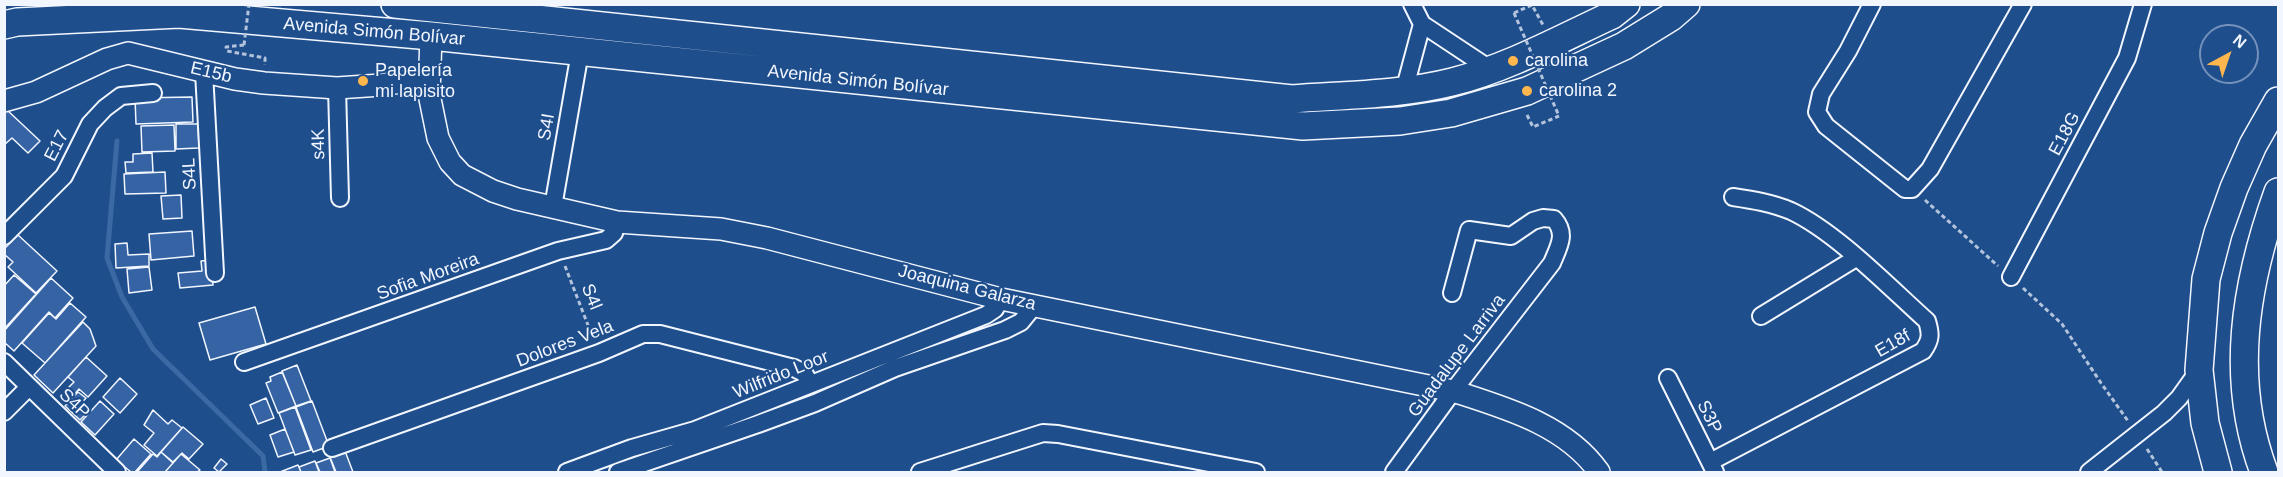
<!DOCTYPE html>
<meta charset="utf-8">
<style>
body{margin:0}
#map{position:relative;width:2283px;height:477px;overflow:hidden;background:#1f4e8c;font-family:Helvetica,sans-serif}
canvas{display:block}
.frame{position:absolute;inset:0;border:6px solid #f2f6ff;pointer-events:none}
.north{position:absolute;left:2199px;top:24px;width:60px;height:60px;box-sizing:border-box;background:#1f4e8c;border:2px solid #7391ba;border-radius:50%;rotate:40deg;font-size:16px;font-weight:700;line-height:24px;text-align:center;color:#f2f6ff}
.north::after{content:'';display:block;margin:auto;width:21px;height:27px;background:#ffb74d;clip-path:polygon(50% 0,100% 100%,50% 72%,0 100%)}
</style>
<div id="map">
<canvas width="2283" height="477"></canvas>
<div class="frame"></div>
<div class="north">N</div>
</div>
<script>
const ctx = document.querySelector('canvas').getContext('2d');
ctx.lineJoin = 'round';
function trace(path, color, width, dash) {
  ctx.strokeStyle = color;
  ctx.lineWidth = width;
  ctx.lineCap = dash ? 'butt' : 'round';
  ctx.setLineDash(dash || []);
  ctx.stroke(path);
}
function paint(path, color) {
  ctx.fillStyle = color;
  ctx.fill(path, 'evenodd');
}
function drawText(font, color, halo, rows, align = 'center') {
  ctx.font = font + ' Helvetica,sans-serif';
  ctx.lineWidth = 4.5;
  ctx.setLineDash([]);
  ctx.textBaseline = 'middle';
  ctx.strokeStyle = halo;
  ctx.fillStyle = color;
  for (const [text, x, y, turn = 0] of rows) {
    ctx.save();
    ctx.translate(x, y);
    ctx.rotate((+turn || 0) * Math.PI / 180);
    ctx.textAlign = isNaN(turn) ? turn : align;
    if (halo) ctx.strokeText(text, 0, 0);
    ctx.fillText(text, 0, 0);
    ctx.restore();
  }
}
trace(new Path2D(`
 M117,141L107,258L122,297L153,349L263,456L265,472`), '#3b69a3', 5);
const building = new Path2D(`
 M192,97L193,122L136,124L135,98Z
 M7,110L40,141L28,153L12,138L4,145V111Z
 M176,124H198L199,148L176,149Z
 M174,125L175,151L142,152L141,126Z
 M152,153L153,172L126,173L125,162H133V154Z
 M165,172L166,193L125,194L124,174Z
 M181,195L182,218L163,219L161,196Z
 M192,231L194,256L151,260L149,234Z
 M18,235L57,271L36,293L8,267L13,262L4,254V249Z
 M127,243L128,255L149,254V266L116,268L115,244Z
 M211,260L213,285L180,288L178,273L202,271L201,261Z
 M149,267L152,290L129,293L127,269Z
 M14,275L36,294L4,329V286Z
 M51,278L73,298L55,318L49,312L14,351L4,342V331Z
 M70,303L86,317L45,363L22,343L49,313L56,319Z
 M255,307L266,344L210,360L199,323Z
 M83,322L90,329L96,346L53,393L34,375Z
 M86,357L107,376L88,397L79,389L74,395L67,389L74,382L68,377Z
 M297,365L311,401L296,406L282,371Z
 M282,372L296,406L278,413L266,383L271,381L270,377Z
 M120,378L137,394L120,413L103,397Z
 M78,392L86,398L78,407L86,414L80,420L65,406Z
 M266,398L274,418L258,424L250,405Z
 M100,401L114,414L95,435L81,422Z
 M312,401L329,446L313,452L296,407Z
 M295,407L311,450L295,455L279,413Z
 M153,410L168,424L172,420L182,428L157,456L144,445L154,433L144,425Z
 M183,427L203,444L189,459L182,453L173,462L161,452Z
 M285,429L294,452L278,457L270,435Z
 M134,439L151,454L135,472H131L116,460Z
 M345,451L353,472H336L330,457Z
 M161,452L173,463L165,472H137L153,454L157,457Z
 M181,454L200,470L197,472H165Z
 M330,458L335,472H320L316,463Z
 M221,459L227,464L219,472L214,468Z
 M315,461L319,472H301L299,467Z
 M298,465L301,472H280Z`);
paint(building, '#3563a3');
trace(building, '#f2f6ff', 1.5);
const minor = new Path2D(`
 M1412,4L1422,24L1490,69
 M1872,4L1848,51L1821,94L1817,112L1826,126L1905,189H1912L1930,169L2023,4
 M204,72L215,273
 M337,88L340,198
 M1404,91L1422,24
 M553,207L580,52
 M4,236L64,176L90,124L105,108L121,96L153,93
 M2011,277L2127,58L2143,4
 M1761,316L1856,258
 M4,362L117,472
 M244,362L558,251L606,240L614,233L617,222
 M1668,378L1715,472
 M4,412L29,387
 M332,448L599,353L643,334H660L794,368L804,373L810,383
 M1710,462L1923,351C1931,340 1931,334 1927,321C1889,287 1836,232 1791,211C1772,203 1753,200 1733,197
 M567,472L632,448L695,430L986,315L995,309L1001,299
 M618,472L758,424L815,403L895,368L1005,330L1021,322L1034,306
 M920,472L1043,433L1058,434L1256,472
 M1394,472L1453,391L1552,263C1559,246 1567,234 1554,219L1543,218L1533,221L1511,236L1469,230L1452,293
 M2089,472L2164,413L2179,398L2199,370`);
const tertiary = new Path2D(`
 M431,36L429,94L438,138L450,162L462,175L493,191L517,199L617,222L721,229L767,238L1001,299L1453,391C1506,408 1566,425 1599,472
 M4,101L36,92L107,59L128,53L235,79L264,83L337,88L381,85L428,78`);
const trunk = new Path2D(`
 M395,4L1292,99C1345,95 1400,95 1452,82C1508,68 1560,39 1612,15L1626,4
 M4,25L17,22L179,14L431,36L1303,126L1400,121L1451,113L1527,91L1624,46L1671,17L1686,4
 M2218,472L2205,423L2199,370L2206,279L2218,233L2234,188L2253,145L2278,101
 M2264,472C2229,379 2245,284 2278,192`);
trace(minor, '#f2f6ff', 20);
trace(tertiary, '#f2f6ff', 24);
trace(trunk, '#f2f6ff', 30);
trace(new Path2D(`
 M1514,13L1532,5L1543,25
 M244,45L226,47L227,51L265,58V65
 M1527,115L1533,127L1559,116
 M1925,200L1998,266
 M565,266L593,338
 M2023,288L2062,324L2101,383L2128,421
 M2147,449L2162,472`), '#b3c4dc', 3, [4.5, 3]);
trace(minor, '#1f4e8c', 16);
trace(tertiary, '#1f4e8c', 21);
trace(trunk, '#1f4e8c', 27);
trace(new Path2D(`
 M1514,13L1559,116
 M244,45L249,4`), '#b3c4dc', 3, [4.5, 3]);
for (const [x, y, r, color] of [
 [1513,61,6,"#ffb74d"],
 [363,81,6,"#ffb74d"],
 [1527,91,6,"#ffb74d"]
]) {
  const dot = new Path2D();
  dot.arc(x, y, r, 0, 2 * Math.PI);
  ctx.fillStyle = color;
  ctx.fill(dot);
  trace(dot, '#1f4e8c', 2);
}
drawText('18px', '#f2f6ff', '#1f4e8c', [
 ["Avenida Simón Bolívar",374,32,5],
 ["E15b",211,73,13],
 ["Avenida Simón Bolívar",858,81,6],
 ["S4I",547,127,-80],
 ["E18G",2065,134,-62],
 ["s4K",319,144,-91],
 ["E17",57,146,-63],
 ["S4L",190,174,-93],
 ["Sofia Moreira",428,277,-20],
 ["Joaquina Galarza",967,288,14],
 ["S4l",591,297,68],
 ["Dolores Vela",565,344,-21],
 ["E18f",1893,344,-30],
 ["Guadalupe Larriva",1457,356,-53],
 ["Wilfrido Loor",781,375,-22],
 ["S4P",74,404,44],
 ["S3P",1709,417,64]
]);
drawText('18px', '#f2f6ff', '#1f4e8c', [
 ["carolina",1525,61],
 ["Papelería",375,71],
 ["mi lapisito",375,92],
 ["carolina 2",1539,91]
], 'left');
</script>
